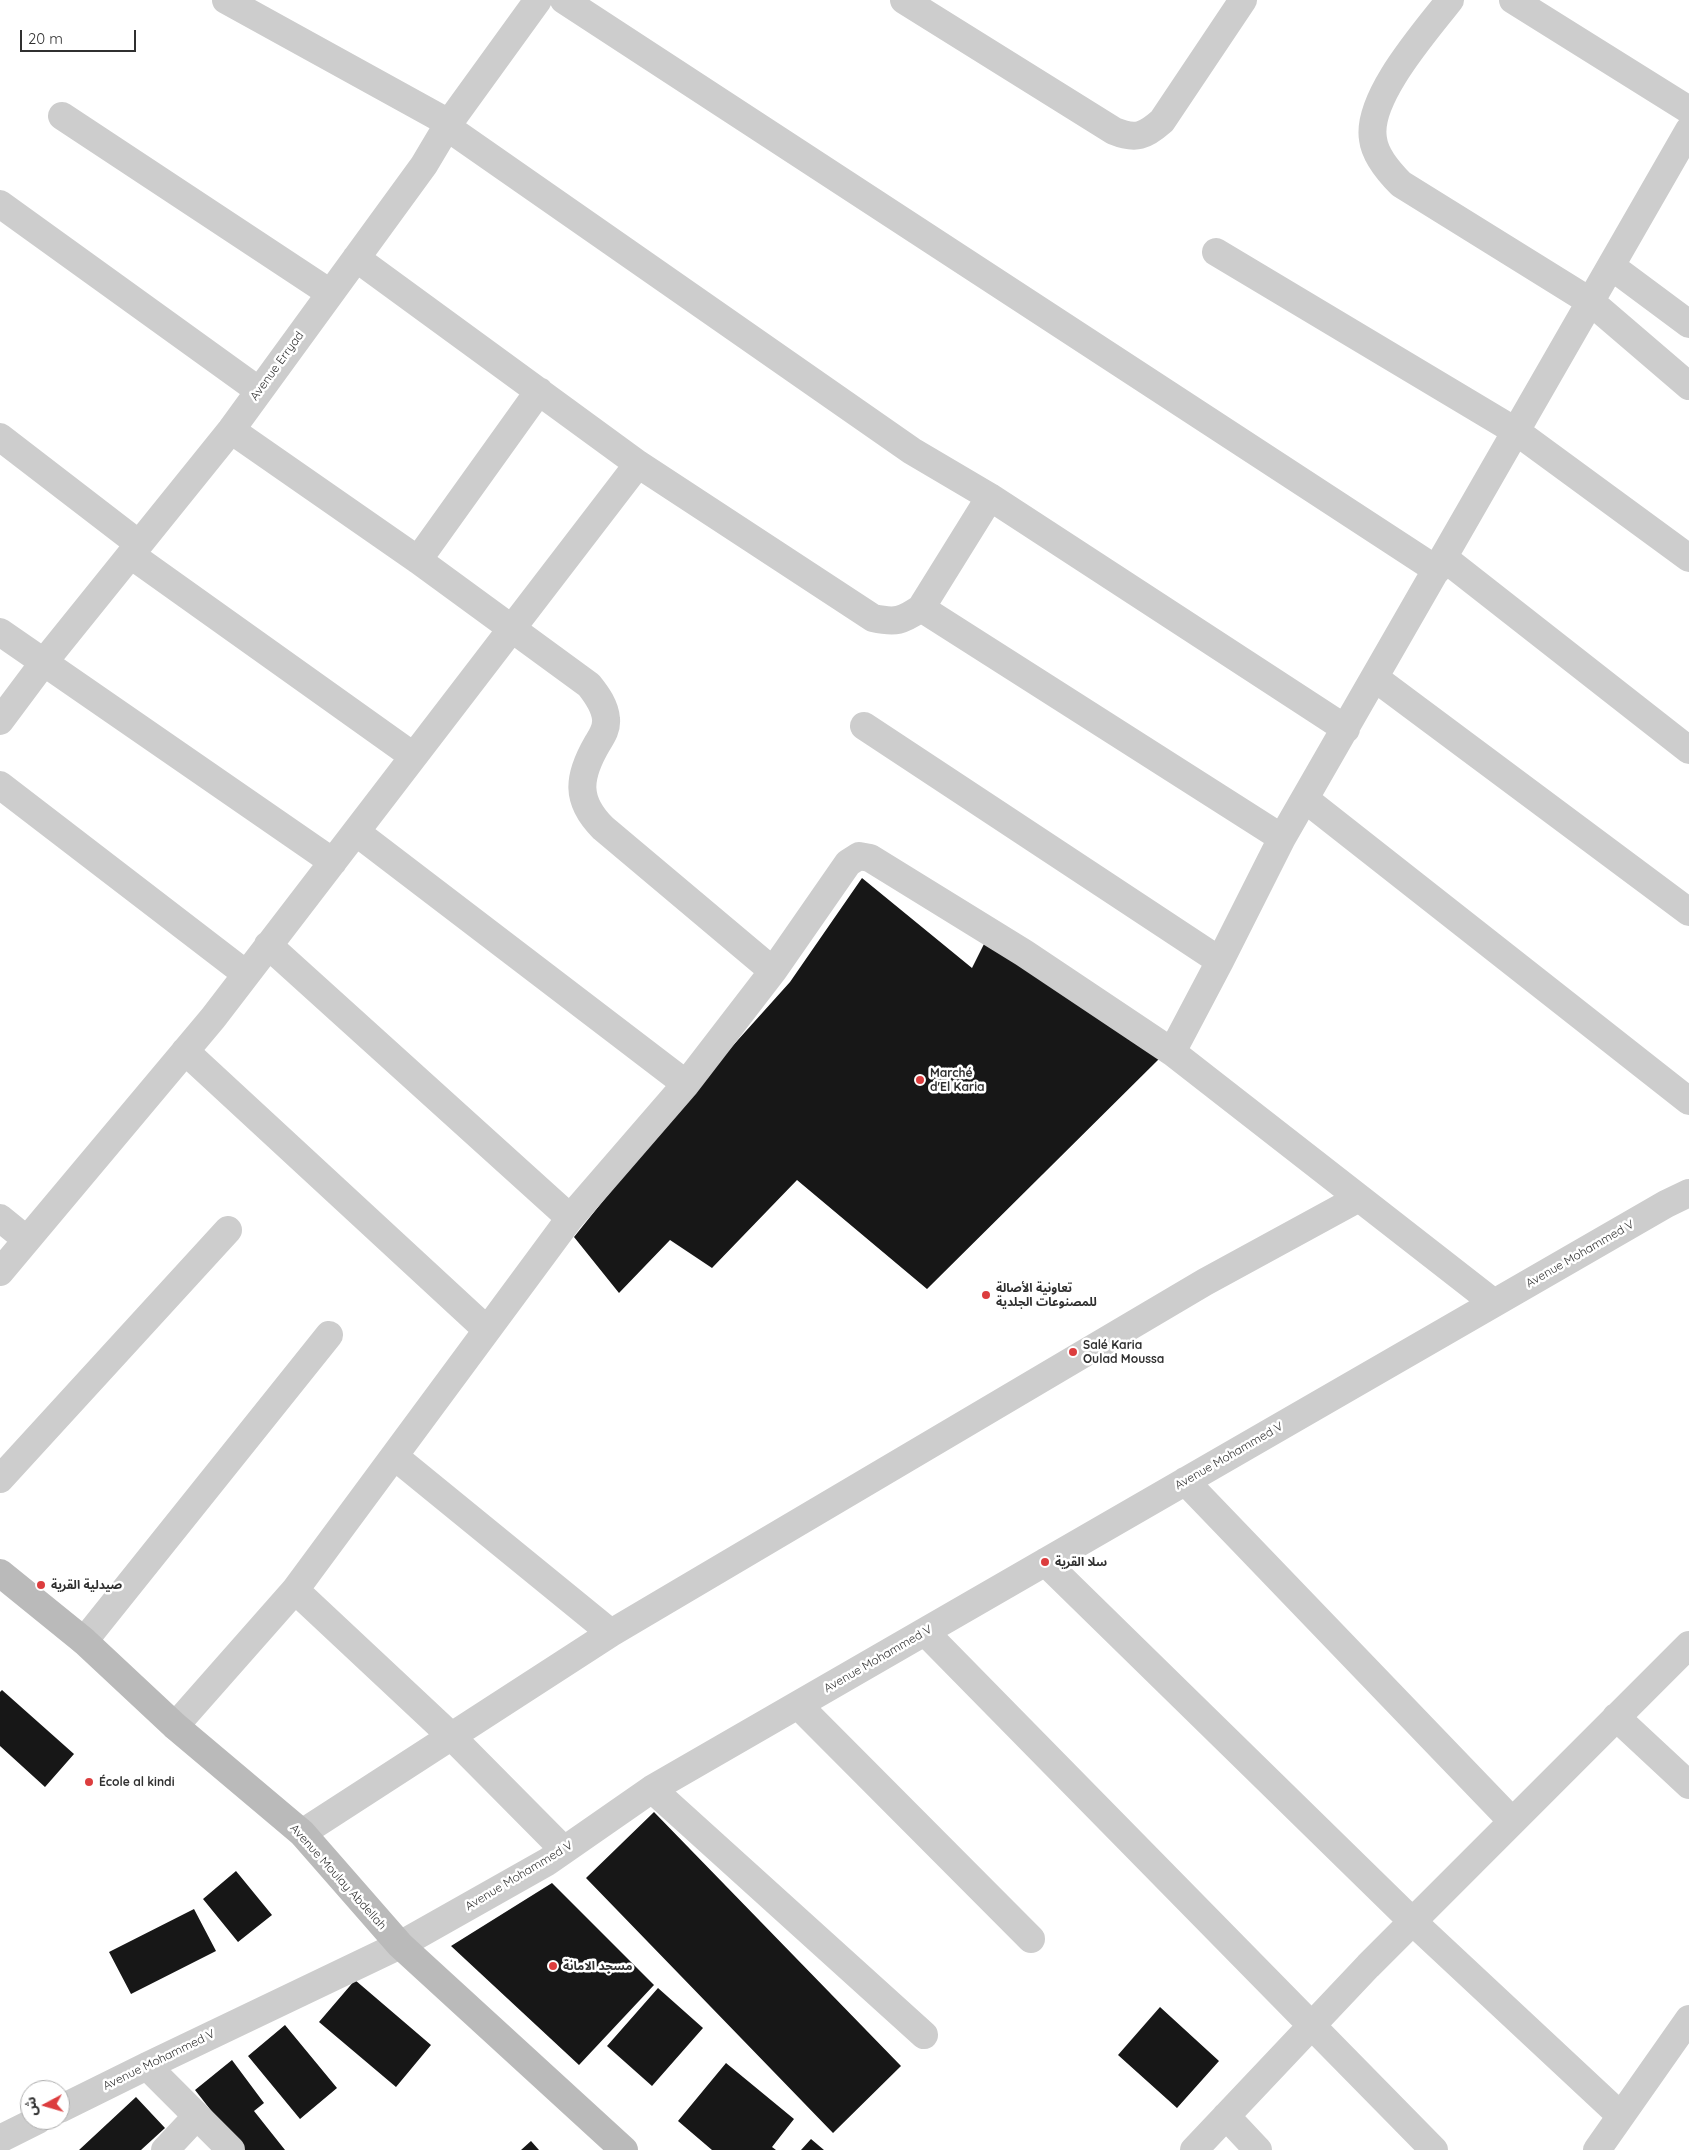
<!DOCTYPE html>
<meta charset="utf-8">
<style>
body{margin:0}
#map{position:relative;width:1689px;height:2150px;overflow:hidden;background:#fff;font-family:Quicksand,"Noto Sans Arabic",sans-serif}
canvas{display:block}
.north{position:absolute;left:20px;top:2080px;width:50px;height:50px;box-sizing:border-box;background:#fff;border:1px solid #acacac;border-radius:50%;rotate:264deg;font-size:14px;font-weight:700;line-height:20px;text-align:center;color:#303030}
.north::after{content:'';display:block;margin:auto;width:18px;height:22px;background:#dc3d3e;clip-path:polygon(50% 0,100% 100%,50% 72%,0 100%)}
.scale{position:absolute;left:20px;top:30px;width:116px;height:22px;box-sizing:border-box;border:2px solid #303030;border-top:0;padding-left:6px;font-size:15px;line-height:18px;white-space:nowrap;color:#303030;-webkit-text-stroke:4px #fff;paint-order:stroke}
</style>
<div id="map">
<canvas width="1689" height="2150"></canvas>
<div class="north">ش</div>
<div class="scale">20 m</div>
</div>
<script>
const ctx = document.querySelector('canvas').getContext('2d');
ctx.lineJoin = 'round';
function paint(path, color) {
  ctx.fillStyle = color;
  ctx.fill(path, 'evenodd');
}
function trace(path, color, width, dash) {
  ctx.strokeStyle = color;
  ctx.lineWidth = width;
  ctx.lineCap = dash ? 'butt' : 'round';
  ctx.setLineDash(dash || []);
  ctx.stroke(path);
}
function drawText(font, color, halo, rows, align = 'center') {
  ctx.font = font + ' Quicksand,"Noto Sans Arabic",sans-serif';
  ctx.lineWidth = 5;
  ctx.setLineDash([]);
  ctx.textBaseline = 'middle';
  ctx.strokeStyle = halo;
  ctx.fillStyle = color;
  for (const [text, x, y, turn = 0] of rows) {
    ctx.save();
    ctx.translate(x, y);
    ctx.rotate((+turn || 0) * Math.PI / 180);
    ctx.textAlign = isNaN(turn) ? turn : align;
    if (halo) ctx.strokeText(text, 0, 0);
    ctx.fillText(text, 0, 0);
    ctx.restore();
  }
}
paint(new Path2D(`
 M862,878L972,968L985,942L1159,1059L927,1289L797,1180L712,1268L670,1240L619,1293L574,1237L684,1100L790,982Z
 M2,1690L74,1754L45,1787L0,1746V1692Z
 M654,1812L901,2066L833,2133L586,1878Z
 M236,1871L272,1915L238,1942L203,1899Z
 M552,1883L654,1985L579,2065L451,1946Z
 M194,1909L216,1951L131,1994L109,1952Z
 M355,1980L431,2045L396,2087L319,2022Z
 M658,1988L703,2028L652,2086L607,2046Z
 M1160,2007L1219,2061L1177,2108L1118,2055Z
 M285,2025L337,2088L300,2119L248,2056Z
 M232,2060L264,2103L254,2111L285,2150H242L195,2090Z
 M726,2063L794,2119L772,2147L776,2150H712L678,2121Z
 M136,2097L165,2128L141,2150H79Z
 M811,2139L824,2150H801Z
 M531,2141L539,2150H521Z`), '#171717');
trace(new Path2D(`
 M226,0L449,123
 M564,0L1437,570
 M904,0L1114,131C1136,140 1145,136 1162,121L1243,0
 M1450,0C1426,31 1366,98 1373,139C1375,156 1389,172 1401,184L1591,302L1689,386
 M1513,0L1689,110
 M62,116L330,293
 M447,127L912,451L990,497L1346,729
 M0,204L258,390
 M1216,252L1517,432L1689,558
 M356,258L638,464L873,618C896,623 902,621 921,608L990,497
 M1611,266L1689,324
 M231,430L418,560L589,685C597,695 605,706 606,719C607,729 602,736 597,744C578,777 575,800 603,828L773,971
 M0,437L139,544
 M131,555L413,756
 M1444,558L1689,750
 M418,560L539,391
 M921,608L1282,838
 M0,632L333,862
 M1375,678L1689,912
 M0,721L44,662L231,430L424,165L449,123L538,0
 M864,726L1220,961
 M0,785L246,974
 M1305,799L1689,1101
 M356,832L686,1084
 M268,945L570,1218
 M185,1051L487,1330
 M1172,1052L1220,961L1282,838L1689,130
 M0,1218L27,1240
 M0,1272L213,1018L638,464
 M394,1456L611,1633
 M0,1479L228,1230
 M1185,1481L1512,1821
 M1045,1562L1412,1921L1621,2116
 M295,1590L451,1736L564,1850
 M925,1632L1434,2150
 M84,1641L329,1335
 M798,1705L1031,1939
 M1616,1717L1689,1785
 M175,1726L295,1590L570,1218L686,1084L773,971L848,863L859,856L870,858L1024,953L1172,1052L1494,1303
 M652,1789L924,2035
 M302,1833L611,1633L1205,1282L1359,1198
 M147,2066L231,2150
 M60,2109L147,2066L400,1945L547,1862L652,1789L1666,1204L1689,1193
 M1226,2116L1258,2150
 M0,2139L38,2120
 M165,2150L196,2117
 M1194,2150L1368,1966L1689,1645
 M1597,2150L1689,2019`), '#cdcdcd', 28);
trace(new Path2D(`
 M0,1573L84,1641L175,1726L302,1833L400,1945L624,2150`), '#bababa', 28);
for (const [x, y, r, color] of [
 [920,1080,5,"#dc3d3e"],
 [986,1295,5,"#dc3d3e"],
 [1073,1352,5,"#dc3d3e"],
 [1045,1562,5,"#dc3d3e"],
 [41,1585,5,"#dc3d3e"],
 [89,1782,5,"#dc3d3e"],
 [553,1966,5,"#dc3d3e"]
]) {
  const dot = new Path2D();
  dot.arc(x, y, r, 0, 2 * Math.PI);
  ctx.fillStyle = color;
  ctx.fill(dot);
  trace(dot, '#fff', 2);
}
drawText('12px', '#303030', '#fff', [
 ["Avenue Erryad",277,366,-54],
 ["Avenue Mohammed V",1580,1254,-30],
 ["Avenue Mohammed V",1229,1456,-30],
 ["Avenue Mohammed V",878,1659,-30],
 ["Avenue Mohammed V",519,1876,-31],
 ["Avenue Moulay Abdellah",338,1877,48],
 ["Avenue Mohammed V",159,2060,-26]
]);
drawText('bold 12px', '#303030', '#fff', [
 ["Marché",930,1073],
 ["d'El Karia",930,1087],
 ["تعاونية الأصالة",996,1288],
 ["للمصنوعات الجلدية",996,1302],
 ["Salé Karia",1083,1345],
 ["Oulad Moussa",1083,1359],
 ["سلا القرية",1055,1562],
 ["صيدلية القرية",51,1585],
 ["École al kindi",99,1782],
 ["مسجد الامانة",563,1966]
], 'left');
</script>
